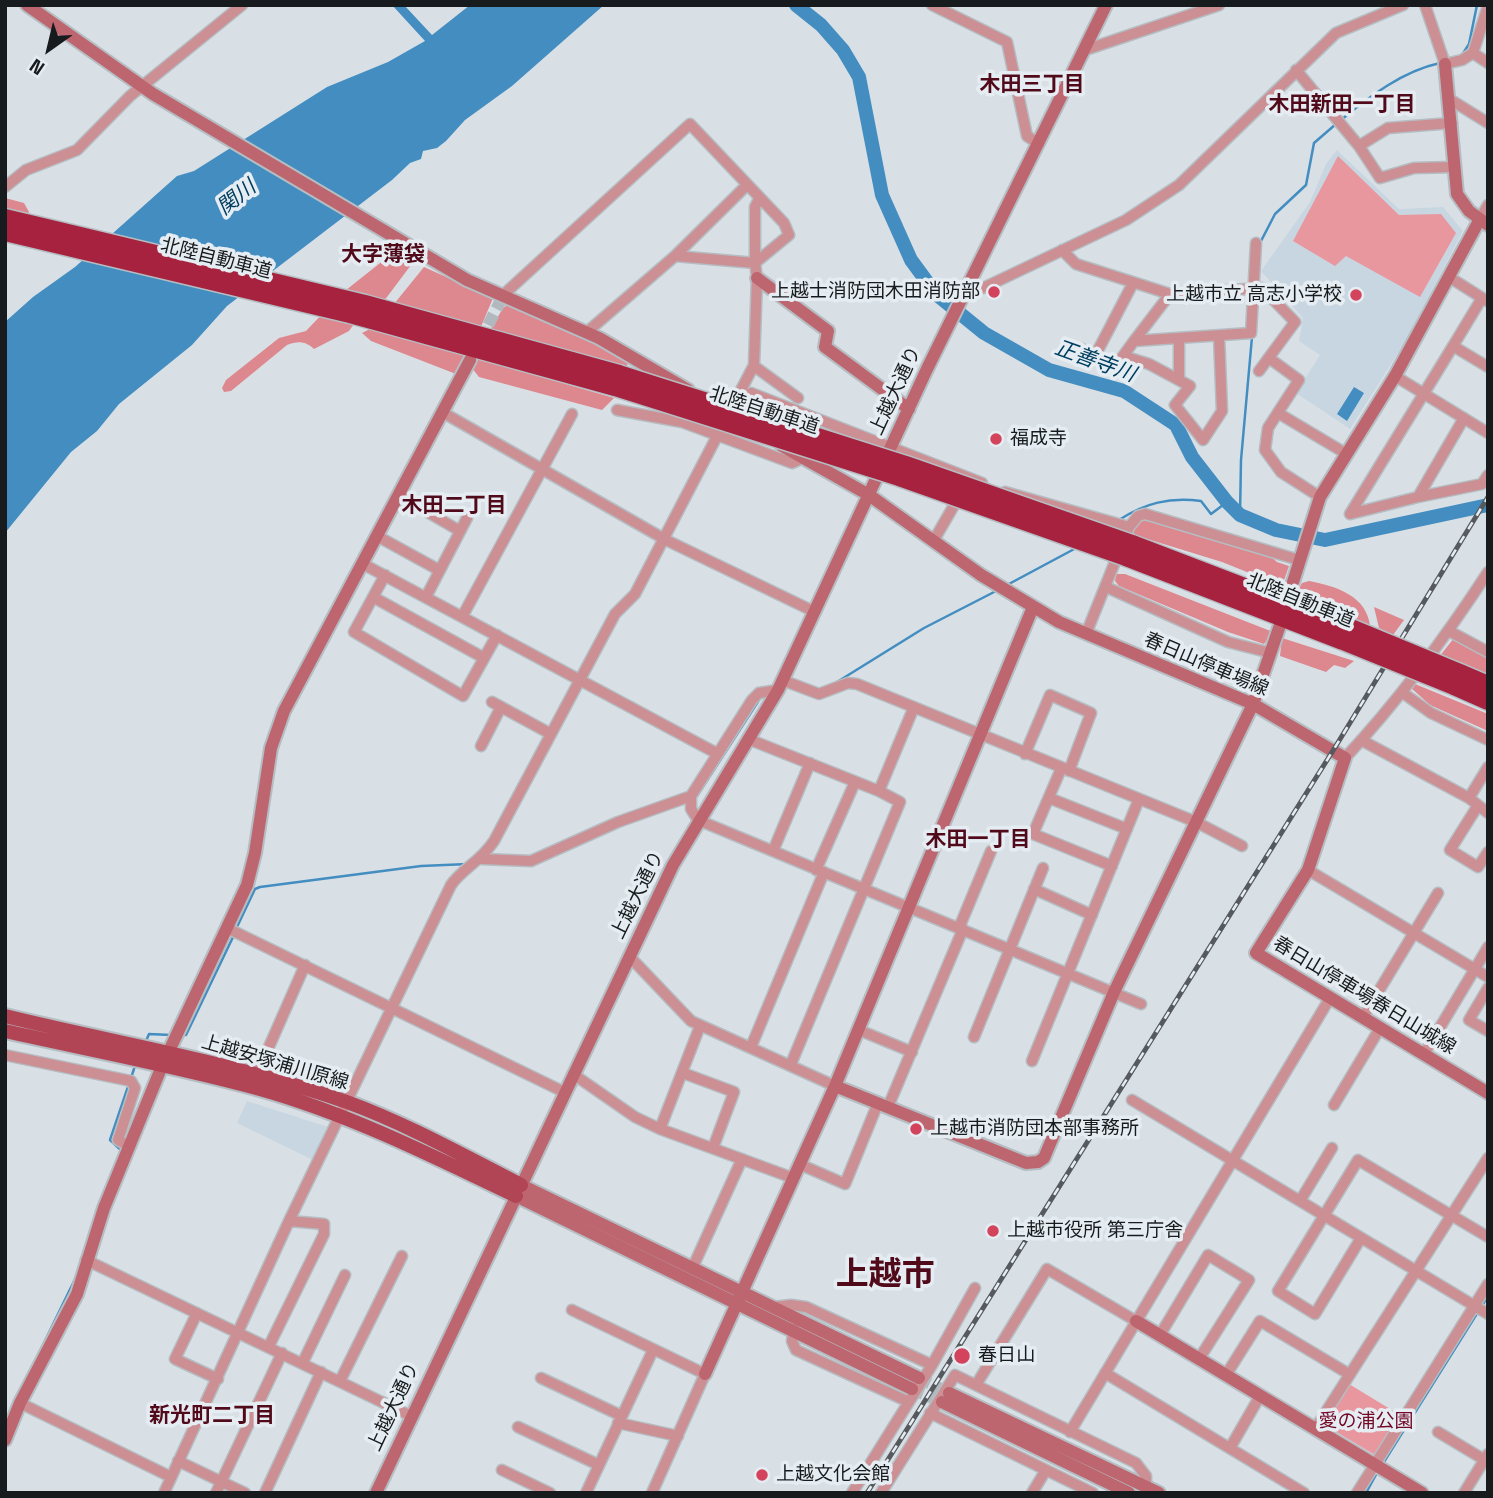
<!DOCTYPE html>
<meta charset="utf-8">
<style>
body{margin:0}
#map{position:relative;width:1493px;height:1498px;overflow:hidden;background:#d8e0e6;font-family:"Space Grotesk",sans-serif}
canvas{display:block}
.frame{position:absolute;inset:0;border:7px solid #181b1d;pointer-events:none}
.north{position:absolute;left:14px;top:14px;width:70px;height:70px;-webkit-text-stroke:5px #e5edf3;paint-order:stroke;rotate:214deg;font-size:19px;font-weight:700;line-height:28px;text-align:center;color:#181b1d}
.north::after{content:'';display:block;margin:auto;width:24px;height:32px;background:#181b1d;clip-path:polygon(50% 0,100% 100%,50% 72%,0 100%)}
</style>
<div id="map">
<canvas width="1493" height="1498"></canvas>
<div class="frame"></div>
<div class="north">N</div>
</div>
<script>
const ctx = document.querySelector('canvas').getContext('2d');
ctx.lineJoin = 'round';
function paint(path, color) {
  ctx.fillStyle = color;
  ctx.fill(path, 'evenodd');
}
function trace(path, color, width, dash) {
  ctx.strokeStyle = color;
  ctx.lineWidth = width;
  ctx.lineCap = dash ? 'butt' : 'round';
  ctx.setLineDash(dash || []);
  ctx.stroke(path);
}
function drawText(font, color, halo, rows, align = 'center') {
  ctx.font = font + ' "Space Grotesk","Noto Sans JP",sans-serif';
  ctx.lineWidth = 7;
  ctx.setLineDash([]);
  ctx.textBaseline = 'middle';
  ctx.strokeStyle = halo;
  ctx.fillStyle = color;
  for (const [text, x, y, turn = 0] of rows) {
    ctx.save();
    ctx.translate(x, y);
    ctx.rotate((+turn || 0) * Math.PI / 180);
    ctx.textAlign = isNaN(turn) ? turn : align;
    if (halo) ctx.strokeText(text, 0, 0);
    ctx.fillText(text, 0, 0);
    ctx.restore();
  }
}
paint(new Path2D(`
 M1337,150L1399,209L1443,207L1463,231L1405,342L1350,429L1296,393L1320,355L1299,341L1303,318L1261,271L1310,202L1326,164Z
 M247,1101L331,1128L315,1161L237,1123Z`), '#c8d6e1');
paint(new Path2D(`
 M1338,156L1399,215L1441,214L1456,233L1420,297L1346,256L1335,266L1293,241Z
 M1349,1384L1400,1415L1375,1455L1328,1427L1327,1420Z`), '#e9979e');
paint(new Path2D(`
 M5,198L24,203L29,212L26,216L5,212Z
 M399,248L417,257L381,305L341,294Z
 M424,267L493,298L480,329L394,304Z
 M509,304L624,358L628,363L625,372L489,332L503,308Z
 M325,311L356,321L349,331L314,349C305,341 298,341 287,345L231,391L224,392L222,388L226,380L279,338L306,331Z
 M370,329L466,355L456,374L371,341L362,333Z
 M476,358L614,398L602,410L479,377L471,367Z
 M1149,519L1269,555L1277,562L1289,566L1282,586L1222,562L1131,534L1140,520Z
 M1116,574H1125L1273,632L1264,644L1228,632L1119,586L1115,581Z
 M1309,581C1336,586 1367,596 1370,626L1297,592L1302,583Z
 M1374,607L1404,620L1393,635L1379,628Z
 M1282,638L1354,661L1345,668L1334,665L1326,672L1280,656Z
 M1454,638L1488,658V678L1439,657Z
 M1415,684L1488,714V731L1430,705L1410,687Z`), '#dd878e');
paint(new Path2D(`
 M392,5H404L432,35L470,5H604L512,86L465,120L446,141L437,148L423,151L421,159L410,163L392,180L227,306L192,345L119,404L97,431L71,452L5,533V322L33,297L75,267L177,176L194,171L327,87L388,62L425,41Z
 M1354,387L1364,393L1347,421L1337,414Z`), '#438dc0');
trace(new Path2D(`
 M1462,55L1469,44L1477,5
 M1341,120C1370,96 1403,71 1440,63
 M1260,243L1275,214L1306,185L1314,143L1336,124
 M1240,515L1241,460L1252,337
 M1119,520C1145,503 1169,497 1201,501L1211,514L1227,502
 M1007,585L1078,547
 M837,682L924,628L998,590
 M693,798L697,796L759,700
 M236,929L255,889L260,887L421,866L468,864
 M181,1035H186L234,935
 M146,1041L149,1034L171,1035
 M122,1151L110,1140L136,1063
 M5,1423L77,1275
 M1382,1465L1488,1296
 M1366,1493L1378,1471`), '#438dc0', 2.5);
trace(new Path2D(`
 M796,5L821,25L843,50L859,77L882,195L911,260L936,294L984,333L1049,370L1124,391L1176,425L1192,457L1227,502L1240,515L1276,530L1325,540L1488,505`), '#438dc0', 14);
trace(new Path2D(`
 M480,341L500,302
 M919,1378L949,1393
 M912,1389L942,1402`), '#b2b9be', 12, [12, 6]);
const street = new Path2D(`
 M932,5L1007,42L1027,136L1039,144
 M1425,5L1445,64L1462,60L1473,53L1488,63
 M1085,50L1219,5
 M1473,53L1488,6
 M1296,70L1359,146L1380,178L1414,168L1453,167
 M1451,100L1488,123
 M1359,146L1388,128L1452,123
 M5,187L26,170L77,150L130,96L242,5
 M1480,219L1488,205
 M1062,250L1076,264L1170,294L1262,288L1295,322L1259,371
 M675,256L755,263V207L759,199
 M1449,277L1487,301
 M969,287L983,288L1126,220L1179,185L1336,33L1403,5
 M1170,294L1134,341L1251,333L1256,243
 M587,332L675,256L746,186
 M1134,341L1123,356L1149,364L1190,386L1175,405L1203,440L1222,411L1219,336
 M1453,346L1482,298
 M1082,349L1113,367L1123,356
 M1095,356L1132,285
 M1269,358L1299,380L1268,428L1265,450L1281,472L1320,497
 M754,366L798,398
 M1395,376L1488,433
 M1179,380V340
 M736,403L751,393L982,483
 M617,410L682,422L792,463L803,458
 M442,412L666,540L815,612
 M1278,413L1345,453
 M1464,418L1418,497L1482,484L1488,475
 M1005,492L1129,527L1086,634
 M398,495L460,531
 M1418,497L1350,514L1453,346L1488,367
 M1129,527L1138,516L1145,514L1299,560
 M377,536L439,570
 M934,540L960,495
 M363,564L718,754
 M385,575L354,632L463,696L497,635
 M1106,587L1228,642L1271,653
 M373,597L484,658
 M426,597L467,518
 M462,617L572,414
 M1449,631L1488,652
 M782,680L819,694L848,683L857,684L1196,822L1242,846
 M778,690L759,693L752,700L691,796V809L698,820L1141,1004
 M1403,693L1431,713L1488,740
 M492,702L551,734
 M748,739L879,791L914,707
 M1361,740L1469,798L1488,813
 M481,746L501,707
 M1025,754L1050,695L1091,713L1069,771
 M1345,758C1399,700 1445,638 1488,572
 M1061,769L1033,834L1112,866
 M1049,798L1127,829
 M1469,798L1488,767
 M1477,807L1450,850L1478,867L1488,852
 M773,851L810,763
 M482,859L531,861L618,822L691,796
 M816,870L855,782
 M1308,870L1488,977
 M1034,889L1092,915
 M959,928L991,851
 M229,929L564,1092
 M630,957L691,1021L835,1086
 M1488,988L1469,1020L1488,1031
 M1363,1017L1438,893
 M700,1026L660,1129L793,1178
 M859,1030L912,1052
 M974,1037L1043,868
 M751,1047L824,872
 M1424,1054L1488,947
 M5,1055L131,1081L135,1088L118,1140L130,1147
 M1032,1061L1139,799
 M791,1064L900,802L879,791
 M683,1073L734,1092L713,1148
 M257,1074L305,965
 M573,1074L635,1117L660,1129
 M1132,1100L1488,1314
 M1334,1105L1380,1028
 M888,1107L963,929
 M799,1164L845,1184L878,1103
 M1300,1201L1332,1148
 M1361,1238L1315,1314L1278,1291L1358,1160L1488,1237
 M86,1260L411,1416
 M692,1269L742,1159
 M774,1307L791,1305L806,1307L932,1365
 M572,1310L705,1374L652,1493
 M197,1313L175,1359L218,1379
 M794,1329L792,1341L796,1350L909,1402
 M1160,1335L1208,1255L1249,1280L1199,1359
 M269,1346L324,1234V1224L289,1221
 M303,1362L345,1275
 M1105,1373L1304,1493
 M1226,1375L1260,1321L1349,1374
 M541,1378L622,1416
 M340,1381L402,1256
 M976,1385L1047,1269L1136,1321
 M20,1403L171,1477
 M930,1413L1093,1493
 M618,1423L678,1436
 M518,1427L599,1465
 M1315,1429L1488,1158
 M1070,1432L1330,998
 M1438,1432L1488,1462
 M1230,1448L1260,1396
 M178,1461L245,1493
 M502,1470L550,1493
 M164,1493L289,1221L451,885C463,868 480,862 494,841L615,614L635,594L754,365L757,278L755,263L789,235L784,223L690,124L502,296
 M216,1493L282,1353
 M265,1493L321,1372
 M586,1493L653,1350
 M852,1493L932,1365L975,1288
 M881,1493L955,1375L1136,1463L1146,1476V1486
 M1032,1493L1046,1470
 M1357,1493L1488,1284
 M1464,1493L1488,1454`);
const secondary = new Path2D(`
 M27,5L153,94L467,280L599,338L688,390
 M1445,64L1457,194L1469,211L1488,225
 M757,278L828,331L825,347L909,409
 M782,446L869,495L981,575L1059,622L1253,704L1345,758L1308,870L1256,953L1488,1093
 M1293,582L1320,497L1395,376L1480,219
 M835,1086L1026,1163L1038,1162L1044,1158L1114,992L1253,704L1280,625
 M521,1185L919,1378
 M516,1196L912,1389
 M1136,1321L1422,1493
 M705,1374L835,1086L1033,607
 M949,1393L1159,1493
 M942,1402L1129,1493
 M5,1440L20,1403L77,1294L104,1208L162,1066L247,885L255,853L271,748L284,711L470,360
 M376,1493L673,865L778,690L927,369L1106,5`);
const primary = new Path2D(`
 M5,1016C119,1044 237,1063 347,1102C407,1124 464,1156 521,1185
 M5,1031C90,1050 176,1066 260,1089C349,1114 433,1156 516,1196`);
const highway = new Path2D(`
 M5,218L365,304L619,374
 M5,232L350,314L615,387
 M1132,544L1351,628
 M1126,557L1343,641
 M1460,673L1488,685
 M1454,686L1488,701`);
trace(street, '#b5bdc2', 13);
trace(secondary, '#b5bdc2', 16);
trace(primary, '#b5bdc2', 18);
trace(highway, '#b5bdc2', 21);
trace(street, '#cc8f93', 10);
trace(secondary, '#be666f', 12);
trace(primary, '#b24555', 14);
trace(highway, '#a6223e', 18);
const rail = new Path2D(`
 M867,1493L1334,749L1488,497`);
trace(rail, '#565a5e', 5);
trace(rail, '#e5edf3', 2.5, [8]);
const highwayBridge = new Path2D(`
 M619,374L906,465L1132,544
 M615,387L899,477L1126,557
 M1351,628L1460,673
 M1343,641L1454,686`);
trace(highwayBridge, '#b5bdc2', 21, []);
trace(highwayBridge, '#a6223e', 18);
for (const [x, y, r, color] of [
 [994,292,7,"#d3435c"],
 [1356,295,7,"#d3435c"],
 [996,439,7,"#d3435c"],
 [916,1129,7,"#d3435c"],
 [993,1231,7,"#d3435c"],
 [962,1356,9,"#d3435c"],
 [762,1475,7,"#d3435c"]
]) {
  const dot = new Path2D();
  dot.arc(x, y, r, 0, 2 * Math.PI);
  ctx.fillStyle = color;
  ctx.fill(dot);
  trace(dot, '#e5edf3', 2.5);
}
drawText('19px', '#181b1d', '#e5edf3', [
 ["北陸自動車道",216,259,14],
 ["上越大通り",896,391,-65],
 ["北陸自動車道",764,411,18],
 ["北陸自動車道",1300,601,22],
 ["春日山停車場線",1206,665,23],
 ["上越大通り",638,895,-64],
 ["春日山停車場春日山城線",1364,996,31],
 ["上越安塚浦川原線",275,1063,16],
 ["上越大通り",394,1407,-65]
]);
drawText('19px', '#181b1d', '#e5edf3', [
 ["上越士消防団木田消防部",980,292,"right"],
 ["上越市立 高志小学校",1342,295,"right"],
 ["福成寺",1010,439],
 ["上越市消防団本部事務所",930,1129],
 ["上越市役所 第三庁舎",1007,1231],
 ["春日山",978,1356],
 ["上越文化会館",776,1475]
], 'left');
drawText('19px', '#730725', '#e5edf3', [
 ["愛の浦公園",1366,1422]
]);
drawText('bold 21px', '#500a1a', '#e5edf3', [
 ["木田三丁目",1032,85],
 ["木田新田一丁目",1342,105],
 ["大字薄袋",383,255],
 ["木田二丁目",454,506],
 ["木田一丁目",978,840],
 ["新光町二丁目",212,1416]
]);
drawText('italic 21px', '#003e60', '#e5edf3', [
 ["関川",237,198,-38],
 ["正善寺川",1095,362,20]
]);
drawText('bold 33px', '#500a1a', '#e5edf3', [
 ["上越市",885,1276]
]);
</script>
